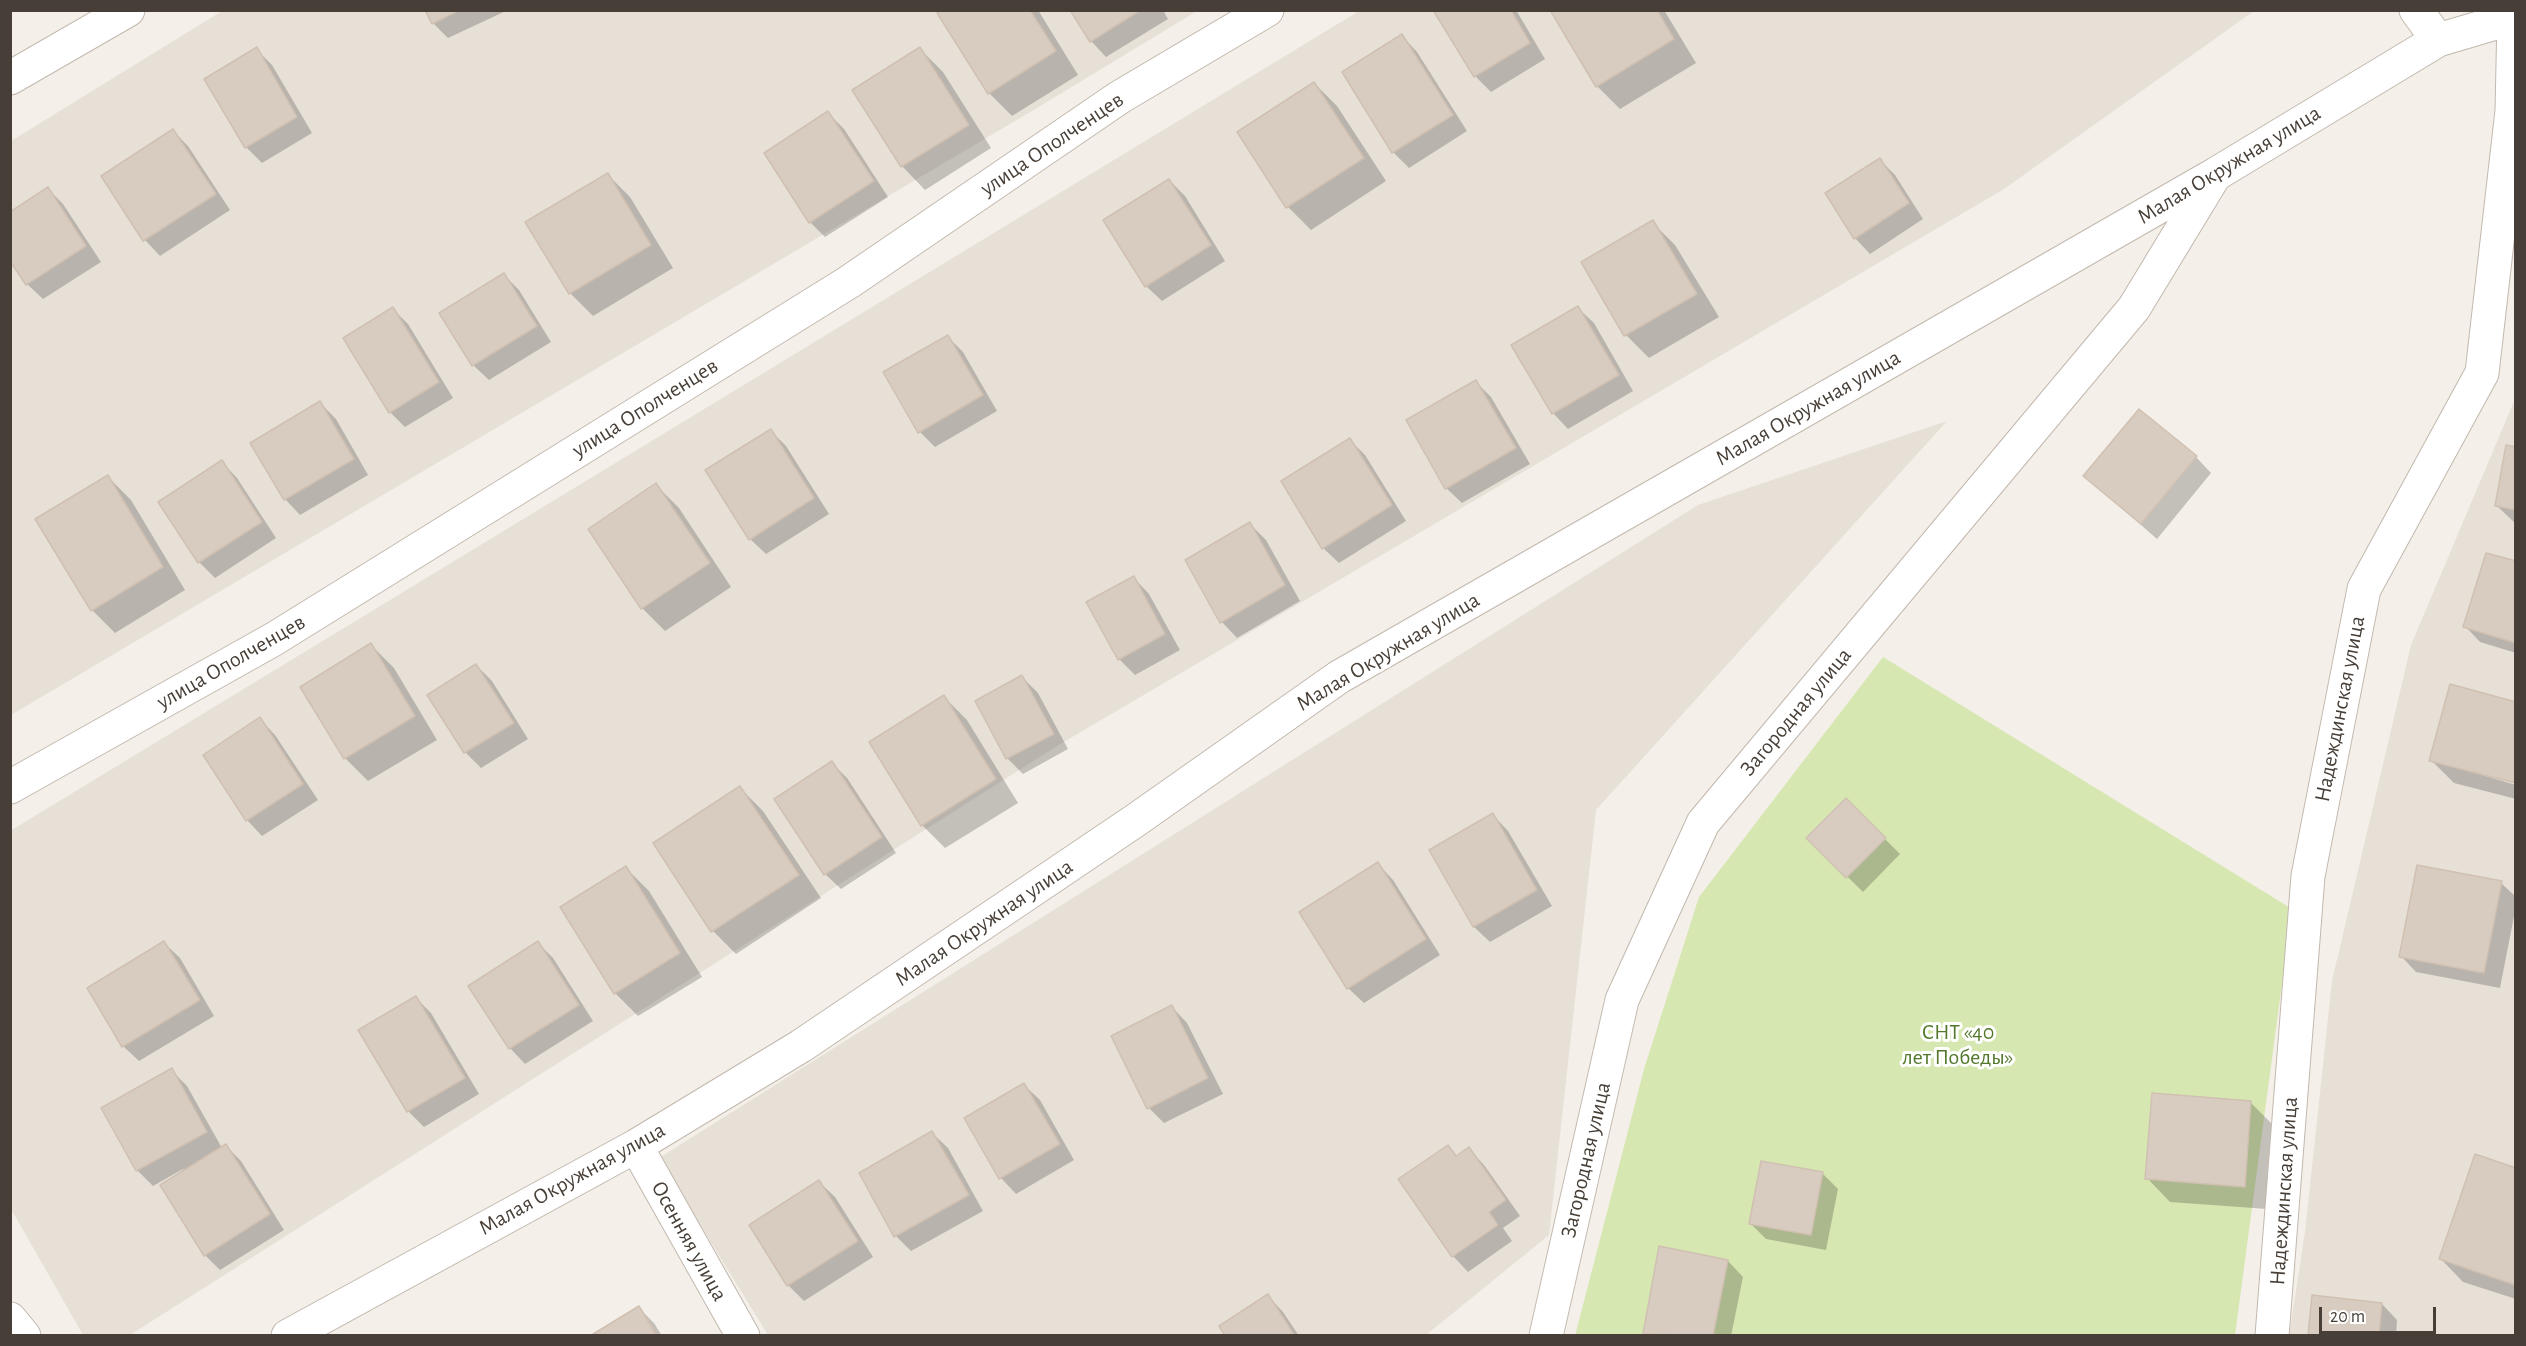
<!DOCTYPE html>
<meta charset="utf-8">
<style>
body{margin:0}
#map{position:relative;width:2526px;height:1346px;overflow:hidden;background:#f4efe8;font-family:"Alegreya Sans",sans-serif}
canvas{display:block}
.frame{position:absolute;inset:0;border:12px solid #473f37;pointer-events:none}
.scale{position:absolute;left:2319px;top:1307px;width:117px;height:27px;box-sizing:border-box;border:3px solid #473f37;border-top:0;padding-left:8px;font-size:18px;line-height:21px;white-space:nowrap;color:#473f37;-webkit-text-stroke:4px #fff;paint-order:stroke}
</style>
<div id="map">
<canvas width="2526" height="1346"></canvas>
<div class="frame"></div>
<div class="scale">20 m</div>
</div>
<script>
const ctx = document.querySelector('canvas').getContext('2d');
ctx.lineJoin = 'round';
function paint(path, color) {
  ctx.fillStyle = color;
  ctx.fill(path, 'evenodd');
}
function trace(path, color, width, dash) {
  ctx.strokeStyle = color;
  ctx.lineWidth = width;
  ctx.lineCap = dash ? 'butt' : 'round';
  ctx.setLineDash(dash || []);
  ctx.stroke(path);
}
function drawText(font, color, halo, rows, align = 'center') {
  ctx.font = font + ' "Alegreya Sans",sans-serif';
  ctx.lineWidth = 6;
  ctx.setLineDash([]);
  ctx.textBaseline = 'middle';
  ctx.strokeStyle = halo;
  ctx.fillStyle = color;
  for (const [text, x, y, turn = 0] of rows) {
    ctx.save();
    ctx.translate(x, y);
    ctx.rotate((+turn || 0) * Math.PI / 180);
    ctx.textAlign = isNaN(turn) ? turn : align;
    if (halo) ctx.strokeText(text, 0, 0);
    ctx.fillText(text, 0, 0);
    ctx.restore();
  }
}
paint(new Path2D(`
 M222,11H1197L1032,111L11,715V141Z
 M1359,11H2254L2004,189L1057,746L130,1335H83L11,1209L10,831Z
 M2515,399V1335L2289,1336L2305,1232L2332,981L2411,645Z
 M1947,421L1596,810L1549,1235L1426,1335H768L659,1158L1698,505Z`), '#e7e0d7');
paint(new Path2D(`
 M1883,657L2292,909L2235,1335L1575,1336L1644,1069L1699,897Z`), '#d6e7b2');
paint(new Path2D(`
 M427,10H508L448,38L433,23Z
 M944,10H1038L1078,75L1012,116L989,93Z
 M1072,10H1163L1168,19L1106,57L1091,41Z
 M1435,10H1516L1545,59L1491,92L1475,76Z
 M1551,10H1664L1696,63L1620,109L1597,86Z
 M1402,36L1417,52L1467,131L1409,168L1393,152L1344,72Z
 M256,49L272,65L312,133L262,163L246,147Z
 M920,49L943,72L991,148L925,190L902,166L854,90Z
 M1314,83L1337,106L1386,181L1311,230L1288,207L1239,133Z
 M828,113L844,129L888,197L825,237L810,222Z
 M173,131L188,146L230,210L160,256L145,240L103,177Z
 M1880,160L1895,175L1923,219L1870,254L1855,238Z
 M607,174L630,197L673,268L593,316L570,293Z
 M1169,180L1185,196L1225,261L1162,301L1146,286Z
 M48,189L63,204L101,262L43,299L27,284Z
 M1652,222L1675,245L1719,317L1649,358L1626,335L1583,263Z
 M504,275L519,290L551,342L489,380L473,365Z
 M1578,308L1594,323L1633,391L1568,429L1553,413Z
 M393,309L408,324L453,398L405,427L390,412Z
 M947,336L963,352L997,411L935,447L920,432Z
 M1476,382L1491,397L1530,464L1462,503L1446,488Z
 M320,403L336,419L368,475L300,515L285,499Z
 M771,431L786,446L829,514L766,554L750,539Z
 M1350,440L1365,455L1406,521L1339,563L1323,548Z
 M2516,448V524L2497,506Z
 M2196,457L2211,473L2157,539L2085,476Z
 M222,462L237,478L276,538L215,578L199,562Z
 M108,477L131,500L185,590L115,633L92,610Z
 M656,485L679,508L731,587L665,631L642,608Z
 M1250,524L1266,540L1300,601L1237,638L1222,622Z
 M2516,563V653L2480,642L2465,626Z
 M1134,578L1149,594L1180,650L1135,675L1119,659Z
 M371,645L394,668L437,740L368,781L345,758Z
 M476,665L492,681L528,739L481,768L465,752L429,695Z
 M1022,677L1038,693L1068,749L1023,774L1007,758Z
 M944,697L967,720L1018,803L945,848L922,825Z
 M260,719L275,735L318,800L262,836L247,820Z
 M2431,760L2516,785V799L2454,783Z
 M832,763L847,778L896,853L841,889L825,874Z
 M740,788L763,811L821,898L736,954L713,931L655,844Z
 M1846,800L1900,854L1863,892L1808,838Z
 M1493,815L1508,831L1552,906L1490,942L1474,927L1431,851Z
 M1378,864L1393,880L1440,955L1364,1003L1348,988Z
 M626,868L649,891L702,977L638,1016L615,993Z
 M2501,883L2516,897V906L2500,988L2416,972L2401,956Z
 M164,943L180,958L214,1016L139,1061L123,1046Z
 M538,943L553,958L593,1021L525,1064L510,1048Z
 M416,998L431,1013L479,1094L424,1127L409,1112L360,1030Z
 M1172,1007L1187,1023L1223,1094L1164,1123L1149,1108Z
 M171,1070L187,1086L222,1148L226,1146L241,1161L284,1230L220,1270L205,1255L183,1169L153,1186L137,1170L103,1109Z
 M1024,1085L1040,1100L1074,1160L1016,1194L1001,1178Z
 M2251,1103L2274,1126L2267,1209L2170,1202L2147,1178Z
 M932,1133L948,1148L983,1211L911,1251L896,1236Z
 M1448,1147L1458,1157L1469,1149L1484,1165L1520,1216L1503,1228L1512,1241L1468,1272L1453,1256L1400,1180Z
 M2516,1170V1299L2463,1282L2440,1258Z
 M1822,1173L1838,1189L1826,1250L1766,1239L1750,1223Z
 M819,1182L835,1197L873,1257L804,1301L788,1285Z
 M1728,1261L1743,1277L1731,1336L1644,1334Z
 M1268,1296L1283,1312L1299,1336H1227Z
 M2382,1304L2397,1320L2396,1336H2310Z
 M639,1308L654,1323L662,1336H593Z`), '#0003');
const building = new Path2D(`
 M425,10H460L432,24Z
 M941,10H1030L1056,51L988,94L937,13Z
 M1070,10H1141L1090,42Z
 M1433,10H1511L1530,43L1474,77Z
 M1550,10H1657L1674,39L1596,87Z
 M1402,34L1453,115L1392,153L1342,72Z
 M257,47L297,117L245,148L204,79Z
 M920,47L969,125L901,167L852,90Z
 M1314,82L1364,158L1286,208L1237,132Z
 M828,111L874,181L809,223L764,153Z
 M173,129L216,194L143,241L101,176Z
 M1880,158L1909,203L1854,239L1825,193Z
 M608,173L651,245L569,294L525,222Z
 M1169,179L1211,245L1145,287L1103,220Z
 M48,187L86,246L26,285L10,261V212Z
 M1653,220L1697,294L1624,336L1581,262Z
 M504,273L537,326L472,366L439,313Z
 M1578,306L1619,375L1552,414L1511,345Z
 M393,307L439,382L389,413L343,338Z
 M948,335L983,395L918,433L883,372Z
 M1476,380L1516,448L1445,489L1406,420Z
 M320,401L354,459L284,500L250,443Z
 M2139,409L2197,456L2141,524L2083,476Z
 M771,429L814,498L749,540L705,470Z
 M1350,438L1392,505L1322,549L1281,481Z
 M2506,445L2516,447V510L2495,506Z
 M222,460L262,522L198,563L158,502Z
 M108,475L163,567L91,611L35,519Z
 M656,483L710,563L641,609L588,529Z
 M1250,522L1285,585L1220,623L1185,560Z
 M2486,553L2516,561V643L2463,627Z
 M1134,576L1165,634L1118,660L1086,602Z
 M371,643L415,716L344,759L300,687Z
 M476,664L514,723L464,753L427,695Z
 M1022,675L1054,734L1006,759L975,701Z
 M2450,684L2516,702V783L2429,761Z
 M944,695L996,779L921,826L869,742Z
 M260,717L303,784L246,821L203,755Z
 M832,761L882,837L824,875L774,799Z
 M740,786L799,875L711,932L653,843Z
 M1846,798L1886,838L1846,878L1806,838Z
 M1493,813L1537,890L1473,927L1429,850Z
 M1378,862L1426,939L1347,989L1299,912Z
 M2417,865L2502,881L2484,973L2399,957Z
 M626,866L680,953L614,994L560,907Z
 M164,941L200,1000L122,1047L87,988Z
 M538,941L579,1005L509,1049L468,986Z
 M416,996L465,1078L407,1112L358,1030Z
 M1172,1005L1208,1078L1147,1109L1111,1036Z
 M172,1068L207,1132L136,1171L101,1108Z
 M1024,1083L1060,1144L999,1179L964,1118Z
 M2152,1093L2251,1101L2245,1187L2145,1179Z
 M932,1131L969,1195L894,1237L859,1173Z
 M226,1144L270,1214L204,1256L160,1185Z
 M1448,1145L1456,1156L1469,1147L1506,1200L1489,1212L1498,1225L1452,1257L1398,1179Z
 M2475,1154L2516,1168L2515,1285L2439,1259Z
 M1761,1161L1823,1172L1811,1235L1749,1224Z
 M819,1180L858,1241L787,1286L749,1225Z
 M1659,1246L1728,1260L1713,1336L1643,1334Z
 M1268,1294L1295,1336H1225L1219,1326Z
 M2312,1295L2382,1303L2379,1336H2308Z
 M639,1306L657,1336H590Z`);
paint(building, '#d8ccc1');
trace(building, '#d0c0b1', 1.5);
const minor = new Path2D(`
 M2416,10L2438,40
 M10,78L128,10
 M10,787L274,639L849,282L1120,97L1267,10
 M636,1146L743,1336
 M10,1319L24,1336
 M288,1336L636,1146L801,1046L1136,820L1339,677L2216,174L2438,40L2516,17
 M1546,1336L1622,1000L1703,823L2134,308L2213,178
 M2272,1336L2308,876L2364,589L2482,373L2512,111L2514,17`);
trace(minor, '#c2b8ae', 35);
trace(minor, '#fff', 33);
drawText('22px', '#473f37', '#fff', [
 ["улица Ополченцев",1052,144,-34],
 ["Малая Окружная улица",2229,165,-31],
 ["улица Ополченцев",645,408,-32],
 ["Малая Окружная улица",1808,408,-30],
 ["Малая Окружная улица",1388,652,-31],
 ["улица Ополченцев",231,662,-30],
 ["Надеждинская улица",2340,709,-79],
 ["Загородная улица",1796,712,-50],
 ["Малая Окружная улица",984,923,-34],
 ["Загородная улица",1586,1160,-77],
 ["Малая Окружная улица",572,1179,-29],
 ["Надеждинская улица",2284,1191,-86],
 ["Осенняя улица",689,1241,61]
]);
drawText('22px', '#53782b', '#fff', [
 ["СНТ «40",1958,1032],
 ["лет Победы»",1958,1057]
]);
</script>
